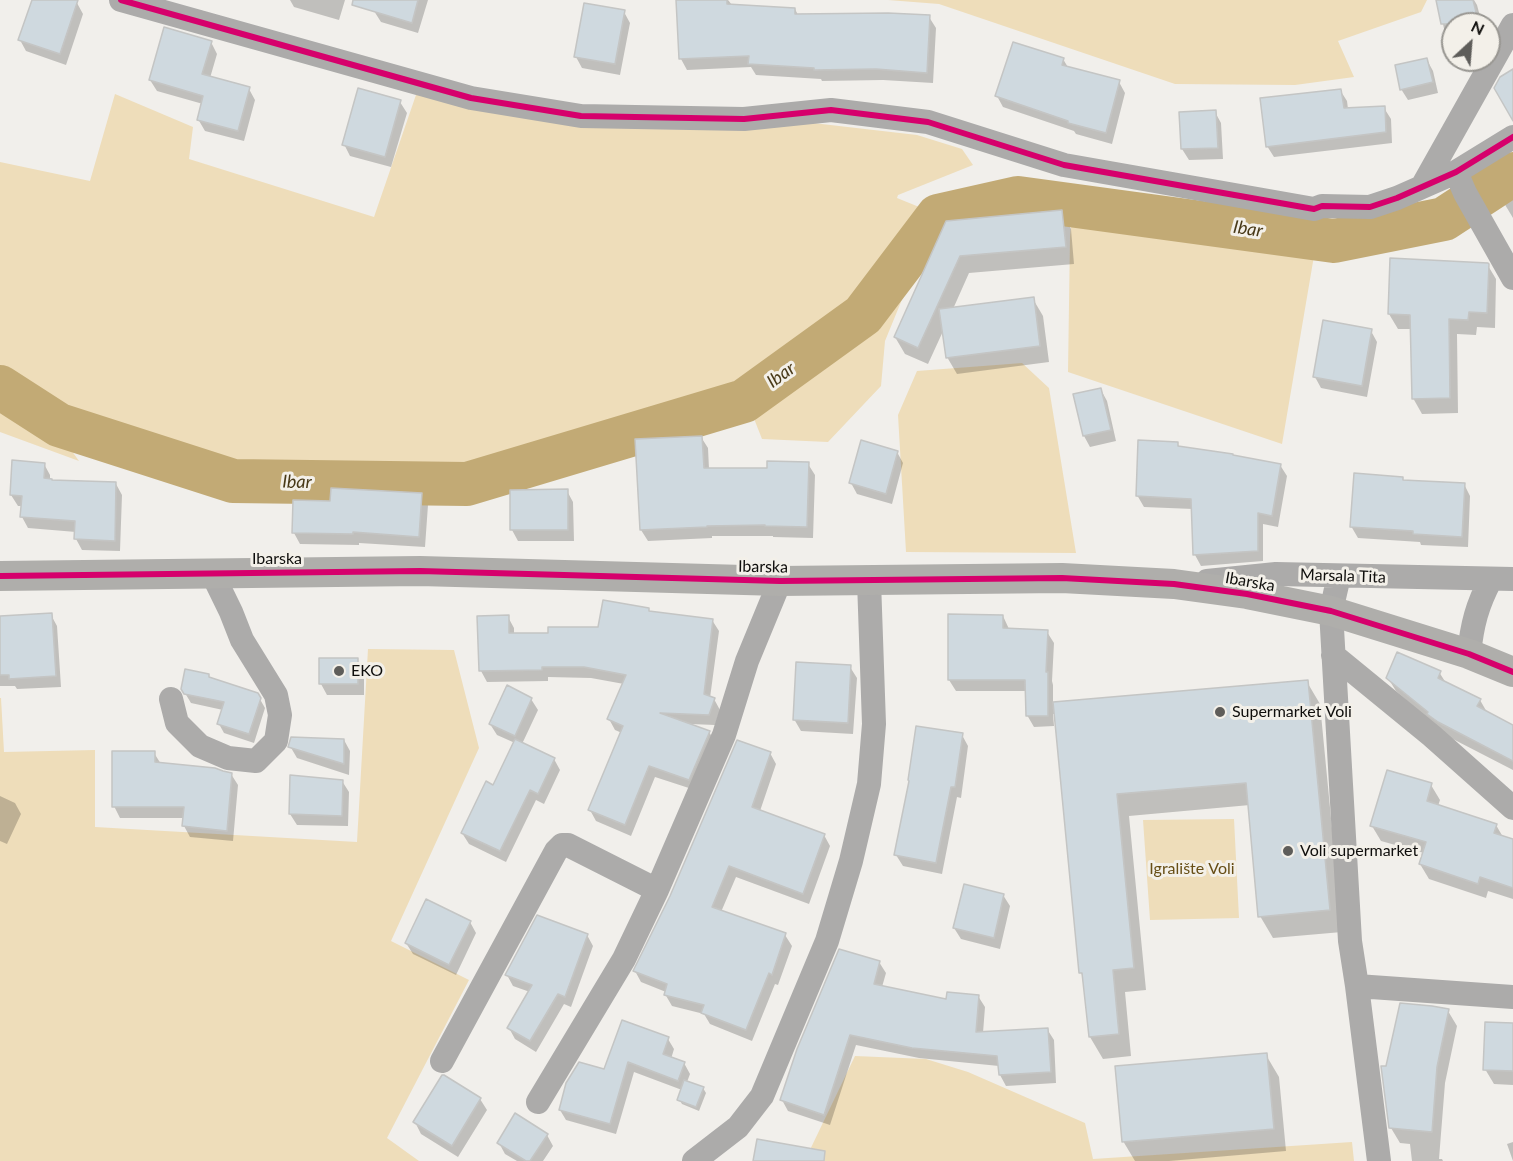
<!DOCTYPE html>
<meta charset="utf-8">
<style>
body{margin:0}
#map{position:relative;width:1513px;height:1161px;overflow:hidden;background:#f1efeb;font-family:Lato,sans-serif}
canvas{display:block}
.north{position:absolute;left:1441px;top:12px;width:60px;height:60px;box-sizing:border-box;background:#f3f0e9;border:2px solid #989691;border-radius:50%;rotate:26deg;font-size:16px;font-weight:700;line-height:24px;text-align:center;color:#0f0e0c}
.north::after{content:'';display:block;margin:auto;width:21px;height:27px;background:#5e5d5a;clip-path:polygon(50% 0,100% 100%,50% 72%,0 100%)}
</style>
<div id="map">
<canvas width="1513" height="1161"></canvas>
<div class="north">N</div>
</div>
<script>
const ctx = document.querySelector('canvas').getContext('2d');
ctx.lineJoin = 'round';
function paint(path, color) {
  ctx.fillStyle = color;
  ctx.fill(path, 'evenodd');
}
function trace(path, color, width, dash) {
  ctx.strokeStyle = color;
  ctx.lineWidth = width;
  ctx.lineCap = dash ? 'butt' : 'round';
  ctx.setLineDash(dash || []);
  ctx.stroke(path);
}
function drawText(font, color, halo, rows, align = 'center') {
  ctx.font = font + ' Lato,sans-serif';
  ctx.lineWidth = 6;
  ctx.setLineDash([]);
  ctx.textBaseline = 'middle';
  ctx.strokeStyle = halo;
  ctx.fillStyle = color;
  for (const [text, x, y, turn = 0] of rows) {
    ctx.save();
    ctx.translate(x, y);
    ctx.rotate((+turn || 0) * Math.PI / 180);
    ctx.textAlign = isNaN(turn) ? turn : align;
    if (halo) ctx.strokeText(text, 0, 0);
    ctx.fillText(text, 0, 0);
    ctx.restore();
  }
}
paint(new Path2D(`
 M888,0H1427L1421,12L1338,41L1354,77L1295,85L1175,84L939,4Z
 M417,92L813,123L917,135L962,149L973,165L898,195L897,198L929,211L853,306L739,394L469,473L238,465L69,415L0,368V162L90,181L115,94L193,127L189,159L374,217Z
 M1072,217L1315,250L1282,444L1068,372L1070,236Z
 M919,258L885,341L881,386L828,442L762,439L751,411L868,326Z
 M1022,363L1049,388L1076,553L906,552L898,415L917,371Z
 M0,397L64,440L79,461L0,432Z
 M368,649L454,650L479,748L391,941L469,980L387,1138L419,1161H0V698H1L4,752L95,750V827L357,842Z
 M1234,819L1239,918L1150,920L1143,820Z
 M855,1056L926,1059L968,1072L1085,1123L1093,1159L1352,1142L1354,1161H806L807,1156Z`), '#eeddba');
paint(new Path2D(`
 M33,0H67L77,3L83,14L66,65L26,51L20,40Z
 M290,0H345L339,20L294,7Z
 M377,0H428L418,33L381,22L374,11Z
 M678,0H728L732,5L795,9L798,15L929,17L936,28L933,83L883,80L822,81L821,79L756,75L751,67L687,70L681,59Z
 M1443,0H1474L1477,5L1482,24H1453L1452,49L1446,38L1438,1Z
 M624,12L630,23L620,75L582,68L576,57Z
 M211,42L217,54L210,78L249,89L255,100L244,141L205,131L198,119L203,104L157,91L150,80Z
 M1063,59L1069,69L1119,82L1125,93L1112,144L1076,134L1074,131L1003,107L997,96Z
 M1427,60L1433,71L1438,93L1408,100L1401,89Z
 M1340,90L1347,101L1348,109L1384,108L1391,119L1392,143L1274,157L1267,146Z
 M400,102L407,113L391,167L350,156L344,144Z
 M1215,112L1221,123L1223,159L1189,160L1182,149L1181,113Z
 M1513,191V218L1501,198Z
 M1062,212L1071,229L1074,264L969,273L953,309L1033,299L1043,316L1049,362L957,374L947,357L944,329L928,364L905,354L895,337L947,222Z
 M1487,264L1496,279L1495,328L1477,327L1476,335L1457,334L1458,413L1422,414L1413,398L1412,329H1398L1389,314Z
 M1371,331L1377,342L1367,397L1321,388L1315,377Z
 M1101,390L1107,401L1116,441L1090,447L1084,436Z
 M701,437L708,448L709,469H769L808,464L815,475L813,538L773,537V536H712V538L648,541L641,530Z
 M1177,443L1180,448L1280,465L1287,476L1278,527L1263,524V561L1201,566L1195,555L1193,509L1144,507L1137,495Z
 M897,452L903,463L892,504L857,494L851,483Z
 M44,464L50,475V480L116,484L122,495L120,551L82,550L76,539V532L28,528L22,517L23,506H18L11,495Z
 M1404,482L1464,484L1470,496L1468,547L1421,545L1420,542L1358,538L1351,526Z
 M511,491H567L573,502L574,541H518L512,530Z
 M421,494L428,505L425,547L359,543V545L300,544L294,533L332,502Z
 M648,609L650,613L712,620L719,631L710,698L714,699L720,710L715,725L690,724L709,732L716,743L695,790L655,777L631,836L596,821L590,810L622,733L615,730L609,719L624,684L591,678L548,677V681L487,682L481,671L508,617L514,628V634H549L599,629Z
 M51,615L57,626L61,687L17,689L15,686H0V616Z
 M1003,616L1009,629L1047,632L1054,643L1052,681L1053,685V704L1307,682L1320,704L1342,932L1273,938L1260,916L1250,805L1129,816L1146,990L1125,992L1131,1056L1103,1059L1090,1037L1084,979L1081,973L1056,714H1053L1054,726L1034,727L1027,715V691H956L949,680Z
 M357,660L364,671V695H327L321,684Z
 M850,667L857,678L853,734L801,731L794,719Z
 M1439,672L1446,683L1480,700L1488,714L1513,727V770L1447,736L1396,691L1388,678Z
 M210,679L257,694L265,708L254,743L224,733L219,724L223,710L191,703L182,688Z
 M531,699L538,710L522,744L554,759L560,770L544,804L536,800L506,862L469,844L462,833L494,787L515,743L497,735L490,724Z
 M962,735L968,746L961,798L957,797L942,874L903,866L896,855Z
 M344,740L350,751L349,775L297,758L290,746Z
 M154,753L161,764L231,774L238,785L233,841L190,837L184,826V818H120L114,806Z
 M770,753L776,764L760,811L824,835L830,846L809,904L736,877L721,912L785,935L792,946L778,985L775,984L752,1041L710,1024L704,1014L672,1006L665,994L666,992L641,982L635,971Z
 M342,781L349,792L348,826L297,825L290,814Z
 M1431,785L1440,800L1438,806L1496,825L1503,837L1513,840V899L1488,891L1486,898L1429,879L1420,864L1424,853L1381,841L1372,826Z
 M0,796L15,803L21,814L7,844L0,841Z
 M1003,895L1010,906L1000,949L961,939L954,928Z
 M470,922L476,933L456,975L413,954L406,943Z
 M587,935L593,946L571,1007L564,1004L536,1052L515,1039L509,1028L530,992L513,986L507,975Z
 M879,962L886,973L882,987L948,1001L978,996L985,1007L983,1033L1047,1029L1054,1040L1056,1083L1006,1086L1000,1075L999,1066L919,1058L856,1045L830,1125L788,1111L782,1100Z
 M1448,1011L1457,1026L1445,1083L1439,1159H1442L1443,1161H1412L1410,1144L1400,1143L1391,1128L1387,1068Z
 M1513,1025V1085L1494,1084L1485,1069Z
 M668,1039L674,1049L671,1059L684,1063L690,1074L687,1082L703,1088L706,1093L699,1111L682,1104L679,1099L682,1090L634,1072L616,1134L566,1120L560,1110L605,1071Z
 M1266,1055L1279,1077L1286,1151L1169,1161H1135L1123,1141Z
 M480,1099L487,1110L458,1157L421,1134L415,1122Z
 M547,1135L553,1146L543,1161H517L505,1154L499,1143Z
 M1513,1142V1161L1507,1144Z`), '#0003');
trace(new Path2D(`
 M0,387L59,425L233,481L467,484L744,401L863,315L938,216L1018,198L1334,241L1444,219L1513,174`), '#c2aa75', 44);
const building = new Path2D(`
 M32,0H78L60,54L18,40Z
 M353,0H418L412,23L352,5Z
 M676,0H727V4L795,8V14L888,13L930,15L927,73L876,69L814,70V68L748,64L749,56L679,59Z
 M1436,0H1473L1479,24H1441Z
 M584,3L625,10L615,64L574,57Z
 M164,27L212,41L202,74L250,87L238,131L197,120L203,96L149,80Z
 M1013,42L1064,58L1062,65L1120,80L1106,133L1068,123V121L995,96Z
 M1427,58L1433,82L1400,90L1395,65Z
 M1513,69V121L1494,88L1500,77Z
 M358,88L401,100L385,157L342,145Z
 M1341,89L1344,108L1385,106L1386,132L1266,147L1260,98Z
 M1216,110L1218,148L1181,149L1179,112Z
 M1062,210L1066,247L960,256L918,348L894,337L946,221Z
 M1390,258L1488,263L1489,264L1487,313L1469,312L1468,320L1449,319L1450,398L1412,399L1410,315L1388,314Z
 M1034,297L1040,346L946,358L939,309Z
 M1323,320L1372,329L1362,386L1313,377Z
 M1101,388L1111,430L1083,436L1073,394Z
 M702,436L704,468H767V461L809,462L807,527L765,526V525L707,526V527L640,530L635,439Z
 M861,440L898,451L886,494L849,483Z
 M1138,440L1178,442V446L1233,454V455L1281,464L1272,516L1258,513V551L1193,555L1191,499L1136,496Z
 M12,460L45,463L44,478L52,479V480L116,482L115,541L74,539L75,521L20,517L22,496L10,495Z
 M1354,473L1403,477V480L1465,483L1462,537L1413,534V531L1350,527Z
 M331,488L422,493L419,537L353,532V534L292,533L293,500L330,501Z
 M568,489V530H510V490Z
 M603,600L649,608V611L713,619L704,694L715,698L709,715L660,713L710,731L689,780L649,766L625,825L588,810L623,726L607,719L626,675L584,667H542V670L479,671L477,616L509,615V633H548V627H598Z
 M52,613L56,676L9,679V675H0V616Z
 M948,614L1003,615V628L1048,630L1046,672H1048V716H1026L1025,680H948Z
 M1397,652L1441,671L1438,678L1481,699L1477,706L1513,725V761L1438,722L1427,714L1428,712L1386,678Z
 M319,658H358V684H319Z
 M796,662L851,665L848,723L793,720Z
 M185,669L209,674V677L258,693L261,698L249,734L217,724L224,702L184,694L181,689Z
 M1308,680L1330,910L1258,917L1246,783L1117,794L1134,968L1113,970L1119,1034L1089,1037L1082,973H1079L1053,702Z
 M507,685L532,698L515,736L489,724Z
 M916,726L963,733L955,787H951L936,863L894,855L909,781L908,780Z
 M291,737L344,739V764L288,747Z
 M515,739L555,758L538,794L530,790L500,851L461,833L486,781L493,785Z
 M737,740L771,752L752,807L825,834L803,894L729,866L712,907L786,933L772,975L769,973L746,1030L701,1013L704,1005L664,995L667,984L633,971L670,896Z
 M112,751H155V762L215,768L223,771L232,773L227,831L182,826L184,807H112Z
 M1387,770L1432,783L1427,801L1497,824L1494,833L1513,839V888L1480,877L1478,884L1419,864L1426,842L1370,826Z
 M290,775L343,780L342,816L289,814Z
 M964,884L1004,894L994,938L953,928Z
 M426,899L471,921L449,965L405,943Z
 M537,915L588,934L565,997L558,994L530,1041L507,1028L532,985L505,975Z
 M839,949L880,961L874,984L946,999L947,992L979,995L976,1032L1048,1028L1051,1072L999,1075L997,1056L912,1048L850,1035L824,1115L780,1100L797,1049Z
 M1400,1003L1432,1006L1449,1009L1437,1067L1432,1132L1389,1128L1381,1066H1386Z
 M622,1020L669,1037L663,1054L685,1062L678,1081L628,1062L610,1124L559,1110L566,1083L579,1062L604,1069Z
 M1485,1022L1513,1023V1071L1483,1070Z
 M1267,1053L1274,1129L1122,1142L1115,1066Z
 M442,1075H444L481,1098L452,1146L413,1122Z
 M684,1080L704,1087L696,1107L677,1100Z
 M515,1113L548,1134L530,1161H526L497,1143Z
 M757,1139L825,1151L824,1161H753Z`);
paint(building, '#cfd9df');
trace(building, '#c4c5c4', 1.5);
trace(new Path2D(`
 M121,0L471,98L581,116L744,119L831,110L928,122L1064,165L1314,209L1322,206L1370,207L1397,198L1456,172L1513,137
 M1456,172L1465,193L1513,278
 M1422,187L1513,25
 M1339,576L1331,611L1350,941L1357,986L1379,1161
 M1207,581L1276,574L1513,579
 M1469,654C1472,625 1477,605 1491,579
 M1333,655L1432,736L1513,808
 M171,699L177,723L200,746L228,758L256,761L276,741L280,715L276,695L242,640L231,612L212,573
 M1357,986L1513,997
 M442,1061L556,851L562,845H568L657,890
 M538,1102L624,959L657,890L724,735L747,661L780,581
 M694,1161L738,1127L762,1096L827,941L851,861L869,784L874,724L869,581`), '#acabaa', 24);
trace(new Path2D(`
 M0,576L420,571L780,581L1062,578L1174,584L1247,594L1331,611L1469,654L1513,672`), '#afaeab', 30);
trace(new Path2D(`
 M121,0L471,98L581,116L744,119L831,110L928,122L1064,165L1314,209L1322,206L1370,207L1397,198L1456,172L1513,137
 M0,576L420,571L780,581L1062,578L1174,584L1247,594L1331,611L1469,654L1513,672`), '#d6006c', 6);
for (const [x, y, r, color] of [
 [339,671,6,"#5e5d5a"],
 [1220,712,6,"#5e5d5a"],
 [1288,851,6,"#5e5d5a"]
]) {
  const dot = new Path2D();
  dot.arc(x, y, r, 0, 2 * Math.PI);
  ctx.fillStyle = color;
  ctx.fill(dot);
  trace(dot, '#f3f0e9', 2);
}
drawText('16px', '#0f0e0c', '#f3f0e9', [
 ["Ibarska",277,559],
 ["Ibarska",763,567,1],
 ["Marsala Tita",1343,576,2],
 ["Ibarska",1250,582,10]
]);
drawText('16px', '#0f0e0c', '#f3f0e9', [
 ["EKO",351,671],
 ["Supermarket Voli",1232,712],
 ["Voli supermarket",1300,851]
], 'left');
drawText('16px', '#674e16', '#f3f0e9', [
 ["Igralište Voli",1192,869]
]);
drawText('italic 18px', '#483918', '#f3f0e9', [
 ["Ibar",1248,229,8],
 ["Ibar",781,375,-36],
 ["Ibar",297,482,1]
]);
</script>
